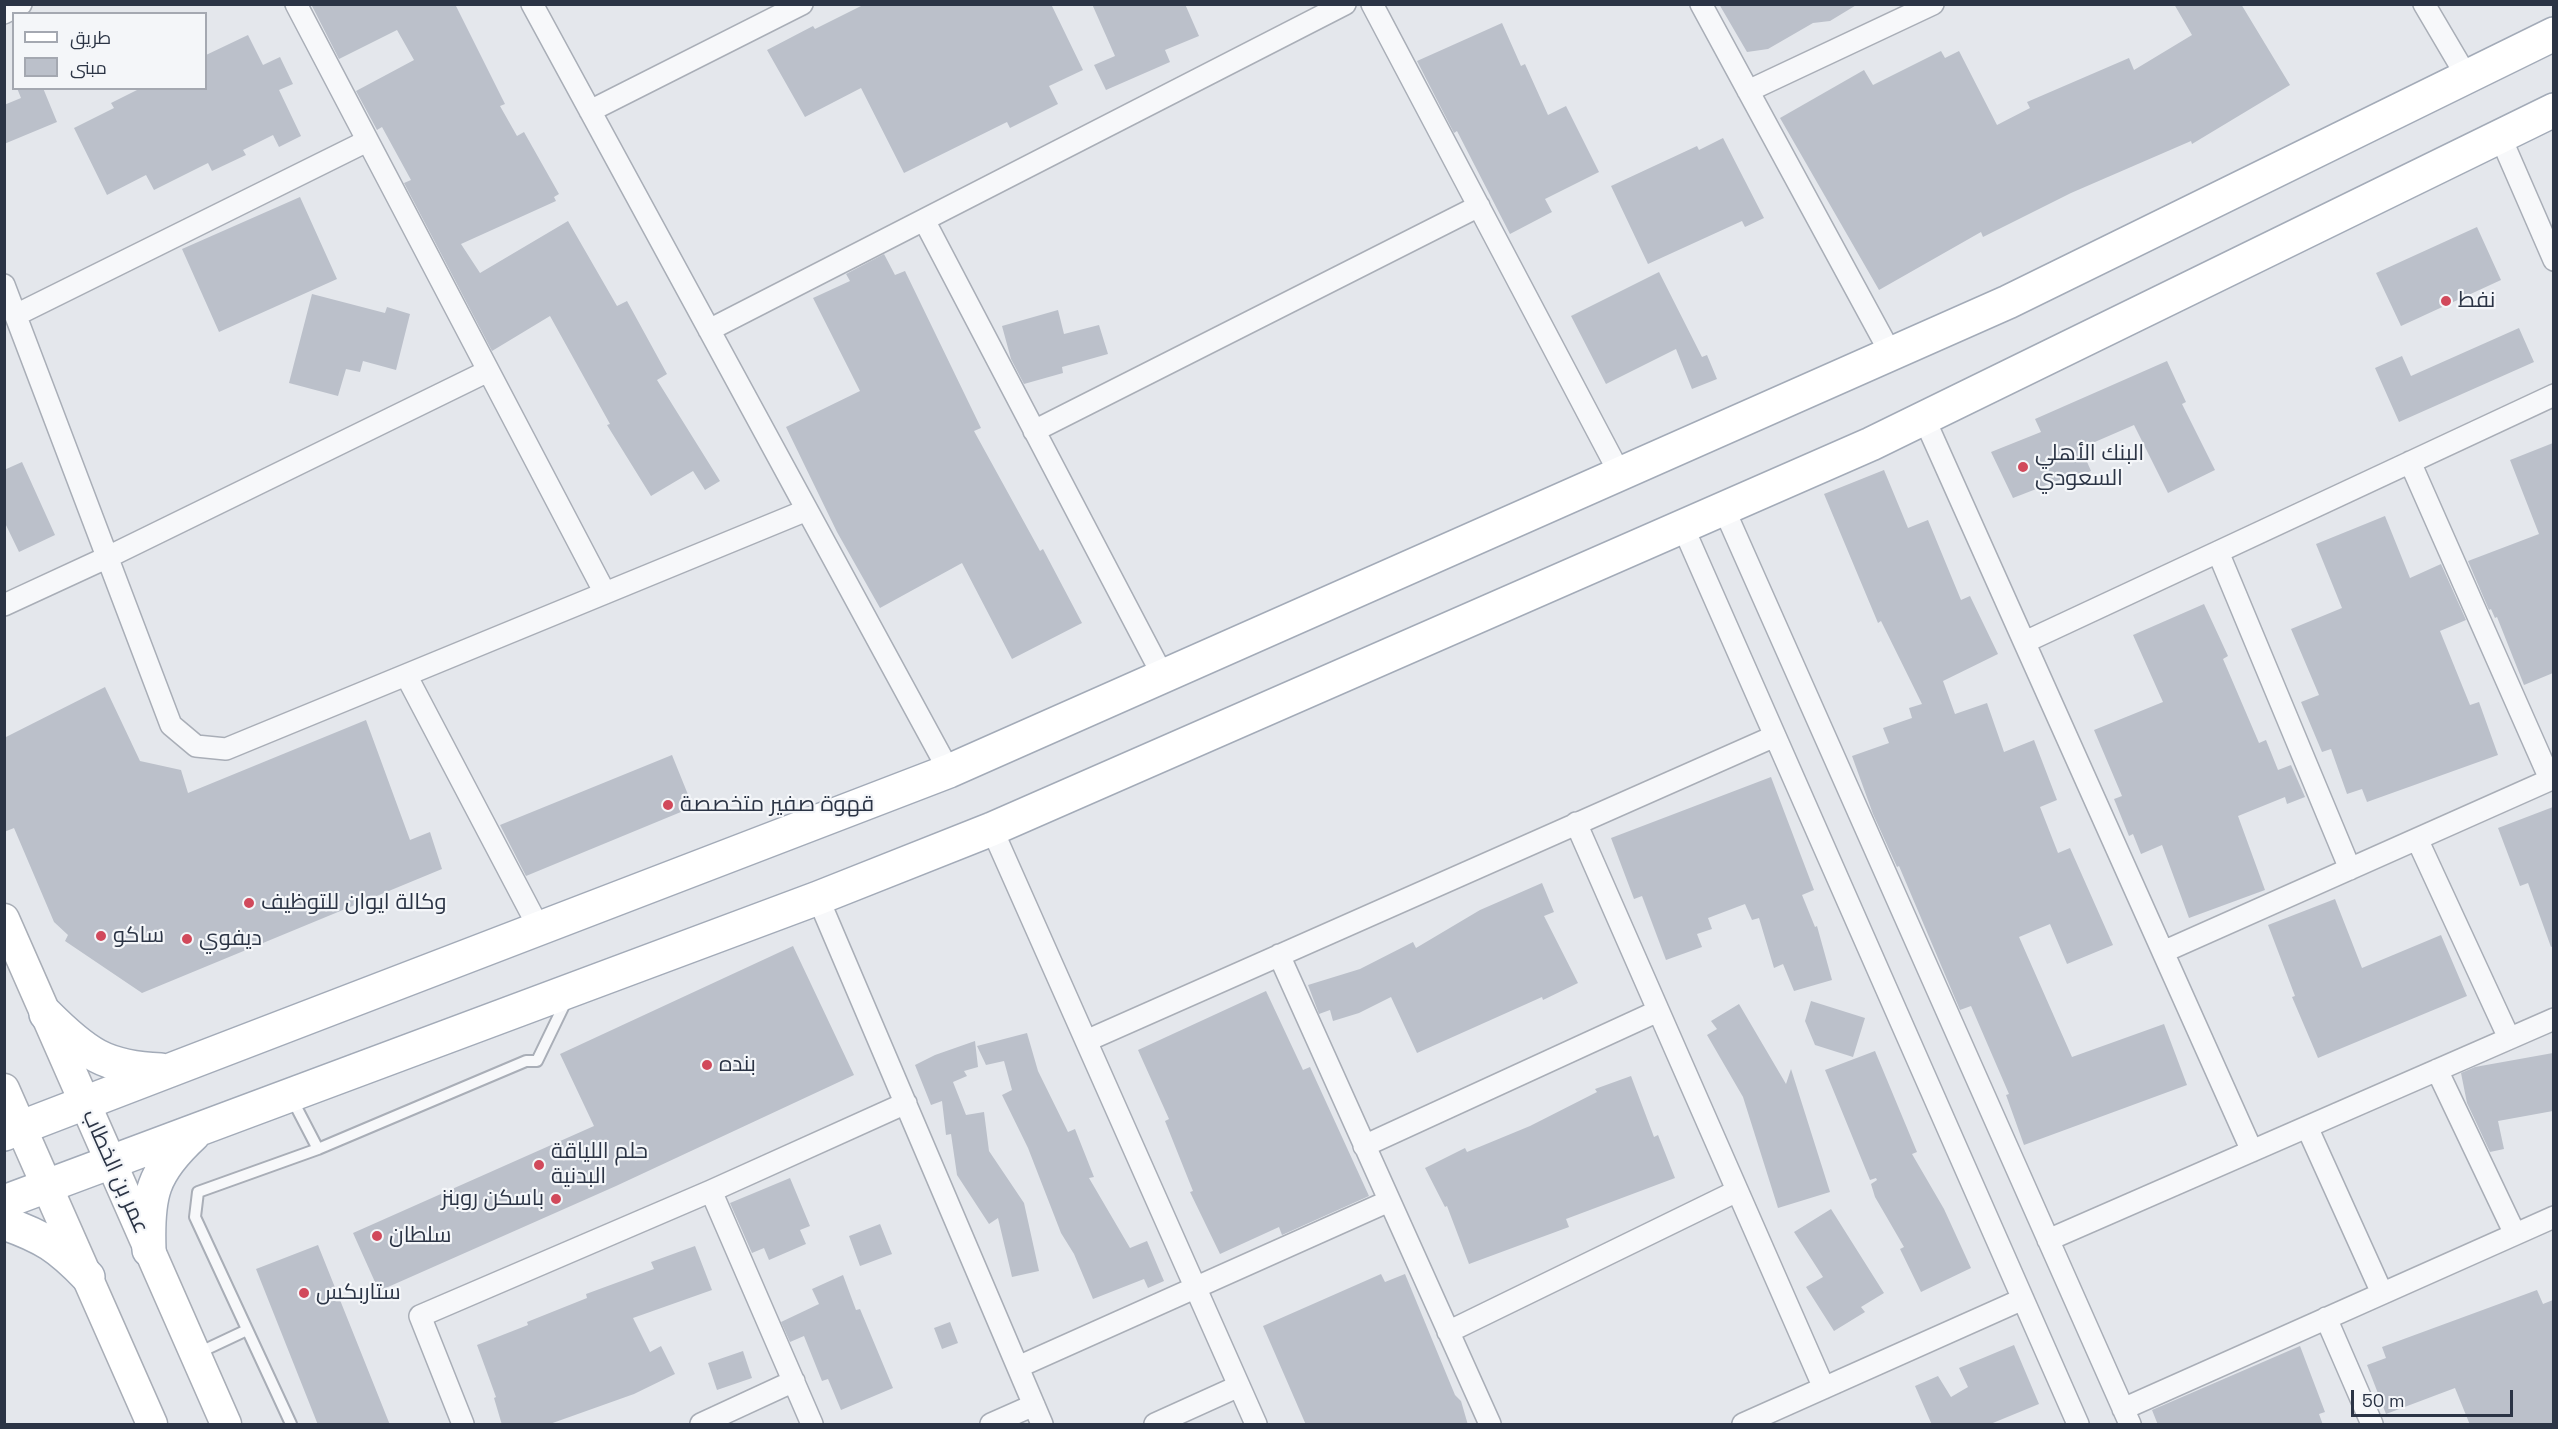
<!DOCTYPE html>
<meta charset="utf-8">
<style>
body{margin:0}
#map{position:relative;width:2558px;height:1429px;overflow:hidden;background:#e4e7ec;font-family:"Space Grotesk",Cairo,sans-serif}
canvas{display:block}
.frame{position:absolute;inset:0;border:6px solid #2b3445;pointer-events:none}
.legend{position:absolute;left:12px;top:12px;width:195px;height:78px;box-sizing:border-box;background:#f4f6f9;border:2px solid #a4a8b1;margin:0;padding:8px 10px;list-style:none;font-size:18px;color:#2b3445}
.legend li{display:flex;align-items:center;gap:12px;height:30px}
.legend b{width:30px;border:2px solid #a4a8b1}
.scale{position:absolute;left:2351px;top:1390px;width:162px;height:27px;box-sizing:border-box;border:3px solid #2b3445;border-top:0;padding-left:8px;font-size:18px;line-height:21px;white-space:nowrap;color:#2b3445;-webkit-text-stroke:4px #f4f6f9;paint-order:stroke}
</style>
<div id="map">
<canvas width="2558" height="1429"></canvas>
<div class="frame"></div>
<ul class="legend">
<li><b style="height:8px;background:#fff"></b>طريق</li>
<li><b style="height:16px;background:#bbc0ca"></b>مبنى</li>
</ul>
<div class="scale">50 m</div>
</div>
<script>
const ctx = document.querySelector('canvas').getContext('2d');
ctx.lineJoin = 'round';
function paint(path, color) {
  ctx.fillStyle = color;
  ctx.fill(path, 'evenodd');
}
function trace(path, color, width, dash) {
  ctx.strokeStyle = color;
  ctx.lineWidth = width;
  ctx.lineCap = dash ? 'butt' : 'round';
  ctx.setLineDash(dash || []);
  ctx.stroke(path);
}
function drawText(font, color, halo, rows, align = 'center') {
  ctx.font = font + ' "Space Grotesk",Cairo,sans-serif';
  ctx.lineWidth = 4.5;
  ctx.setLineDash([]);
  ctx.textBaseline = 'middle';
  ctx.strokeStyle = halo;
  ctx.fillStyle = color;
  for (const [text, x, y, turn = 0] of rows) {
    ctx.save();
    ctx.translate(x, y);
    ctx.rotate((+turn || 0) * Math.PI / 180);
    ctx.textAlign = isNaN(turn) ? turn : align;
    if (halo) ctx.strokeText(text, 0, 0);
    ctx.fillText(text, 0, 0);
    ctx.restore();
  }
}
paint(new Path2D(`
 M311,4H455L505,104L500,106L517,136L524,132L559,194L554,197L556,201L461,244L480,273L568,221L617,306L627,301L667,374L657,380L720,481L705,490L693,471L651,496L607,425L610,424L550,316L492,351L404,183L411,180L382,127L377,130L356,91L414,60L397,30L339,59Z
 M865,4H1051L1083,70L1049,86L1058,104L1010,128L1007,122L904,173L861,88L805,117L767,50L813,26L815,29Z
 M1092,4H1185L1199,36L1165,50L1170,62L1106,90L1094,65L1115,56Z
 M1719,4H1858L1830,21L1813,23L1768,49L1747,52Z
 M2174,4H2241L2290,85L2192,144L2191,141L2071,193L1983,237L1981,232L1879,290L1780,118L1864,70L1873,85L1941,51L1945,58L1959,51L1997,125L2030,108L2027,102L2129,58L2134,70L2192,35Z
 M1502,23L1521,66L1525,64L1548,115L1566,106L1599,172L1545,199L1552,212L1510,234L1457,131L1454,133L1417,61Z
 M248,35L263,65L280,57L293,84L279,90L301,136L279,147L273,135L243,150L246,155L212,171L208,163L154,190L146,175L107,195L74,128L114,108L111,103L141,88H206V55Z
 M17,88H43L57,122L4,144V105L21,98Z
 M1723,138L1764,218L1745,227L1742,221L1648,264L1611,186L1697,146L1699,150Z
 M300,197L337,279L219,332L182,249Z
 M2477,227L2501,280L2401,326L2376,273Z
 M884,254L895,275L905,271L981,428L974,431L1040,551L1043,549L1082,623L1012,659L962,563L880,608L837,532L786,427L860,391L813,298L850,281L846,274Z
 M1659,272L1702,357L1707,355L1717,379L1692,389L1676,349L1606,384L1571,316Z
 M312,294L385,313L387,307L410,314L396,370L363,361L360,372L346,369L338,396L289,383Z
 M1058,310L1064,334L1099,325L1108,354L1062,367L1063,373L1024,384L1011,359L1002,326Z
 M2519,328L2534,362L2399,422L2375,368L2402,356L2411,376Z
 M2167,361L2186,402L2182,404L2215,470L2168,493L2134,425L2081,448L2091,471L2064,482L2062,479L2013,498L1991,452L2041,432L2035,419Z
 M2553,443V673L2524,685L2497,617L2495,618L2491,609L2489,610L2468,561L2539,534L2510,460Z
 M22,462L55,535L19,552L4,521V470Z
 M1884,470L1908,528L1928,520L1961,600L1970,596L1998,654L1943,681L1955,714L1987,703L2004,752L2034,740L2057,800L2040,807L2058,853L2070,848L2113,945L2067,964L2050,924L2019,937L2072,1057L2164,1024L2187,1085L2024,1145L2006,1095L2009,1094L1971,1006L1960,1010L1899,866L1897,867L1873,814L1852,756L1889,743L1883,728L1912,718L1909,708L1922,704L1881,621L1878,623L1824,494Z
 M2385,516L2410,578L2441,564L2466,620L2440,631L2470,705L2479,702L2498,755L2367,802L2362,789L2347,794L2331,749L2322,752L2301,702L2319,695L2291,629L2342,608L2316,544Z
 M2204,604L2228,656L2223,659L2259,743L2266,740L2278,770L2291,765L2305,797L2287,804L2285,797L2238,816L2265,890L2189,918L2162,845L2141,854L2133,834L2129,836L2114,799L2122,796L2094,730L2163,702L2133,635Z
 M105,687L140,761L181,770L188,793L366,720L410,840L430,832L442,869L142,993L65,941L68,935L54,922L14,828L4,832V738Z
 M672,755L693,807L526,876L500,825Z
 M1771,777L1814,890L1802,895L1815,927L1817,926L1832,980L1794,991L1783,964L1774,968L1759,918L1752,920L1745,904L1708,918L1712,929L1697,934L1702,947L1666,960L1642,896L1634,899L1611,838Z
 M2553,807V946L2551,947L2528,883L2520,886L2498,828Z
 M1542,883L1554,912L1544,916L1578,983L1543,1000L1542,997L1417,1053L1391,997L1359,1013L1333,1021L1330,1010L1319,1014L1308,985L1360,969L1413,942L1416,948L1480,910Z
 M2335,899L2362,968L2441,935L2467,996L2318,1058L2292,997L2295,996L2268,925Z
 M793,946L854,1075L616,1186L379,1291L353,1233L594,1126L560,1054Z
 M1266,991L1303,1070L1310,1067L1369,1196L1282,1235L1279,1227L1220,1254L1190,1192L1193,1191L1165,1121L1169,1119L1138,1050Z
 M1811,1001L1865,1018L1853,1057L1815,1045L1805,1021Z
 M1739,1004L1786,1084L1791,1069L1830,1192L1778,1208L1743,1097L1707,1035L1717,1029L1711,1021Z
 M1027,1033L1038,1071L1068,1132L1075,1129L1094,1177L1089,1178L1130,1248L1147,1241L1164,1281L1148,1288L1144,1279L1093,1299L1074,1254L1061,1233L1028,1148L1002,1095L1012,1090L1004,1061L986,1065L977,1046Z
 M975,1041L978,1067L964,1071L967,1076L953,1082L966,1115L984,1112L989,1151L1024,1203L1039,1271L1012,1277L998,1218L989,1224L957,1175L951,1134L946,1135L942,1101L931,1105L915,1065L935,1055Z
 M1875,1051L1917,1152L1912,1154L1944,1209L1971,1268L1921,1292L1900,1249L1904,1247L1875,1197L1871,1184L1877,1180L1876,1178L1870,1180L1825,1070Z
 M2553,1053V1111L2498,1121L2504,1149L2490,1152L2467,1103L2461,1073L2475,1067Z
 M1631,1076L1654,1137L1658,1135L1675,1178L1566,1219L1569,1227L1469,1264L1447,1206L1445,1207L1425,1168L1465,1148L1467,1152L1530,1126L1597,1092L1595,1089Z
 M790,1178L810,1226L800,1230L806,1244L769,1260L764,1248L752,1253L730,1203Z
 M1831,1209L1884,1293L1861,1307L1865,1312L1834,1331L1806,1287L1823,1277L1794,1232Z
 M880,1224L892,1254L860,1266L849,1236Z
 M318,1245L390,1425H318L256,1269Z
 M695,1246L712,1290L633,1318L650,1352L661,1346L675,1374L634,1394L547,1425H502L494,1398L496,1397L477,1345L528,1325L527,1322L587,1298L586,1294L654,1269L651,1262Z
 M1381,1274L1385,1282L1405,1274L1455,1395L1461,1401L1468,1425H1306L1263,1326Z
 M843,1275L856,1310L860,1309L893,1388L841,1410L828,1379L822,1381L804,1336L790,1342L781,1322L819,1304L812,1289Z
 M2537,1290L2543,1304L2553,1300V1425H2470L2455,1388L2386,1414L2367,1365L2386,1358L2382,1347Z
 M950,1322L958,1343L942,1349L934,1328Z
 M2014,1345L2039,1404L1988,1425H1932L1915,1386L1938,1376L1951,1397L1968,1387L1959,1368Z
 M2300,1346L2325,1412L2319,1414L2323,1425H2158L2152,1410Z
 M743,1351L752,1378L717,1390L708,1363Z`), '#bbc0ca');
const lane = new Path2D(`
 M292,1099L318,1149
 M196,1354L247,1330
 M291,1424L195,1217L198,1192L318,1149L526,1061H537L567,999`);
const street = new Path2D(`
 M296,4L605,593
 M532,4L949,771
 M1372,4L1620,474
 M1701,4L1891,354
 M2424,4L2467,77
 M4,13L21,4
 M1748,91L1933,4
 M590,111L802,4
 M2500,136L2554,260
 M924,220L1163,676
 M4,285L171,725L196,746L226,749L807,510
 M16,315L367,141
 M709,330L1345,4
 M1924,418L2252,1151
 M1034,431L1479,206
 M2410,462L2550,779
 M1724,509L2130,1424
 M1683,527L2078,1424
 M2218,552L2350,869
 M4,605L108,557L488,371
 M2025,642L2554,395
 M406,675L539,928
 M1576,823L1824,1388
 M992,829L1256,1424
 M2417,839L2509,1038
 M818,898L1042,1424
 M2163,952L2554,778
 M1279,955L1490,1424
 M1086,1041L1775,736
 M2437,1070L2515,1234
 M2307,1127L2382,1293
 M1364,1146L1658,1011
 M711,1191L812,1424
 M2048,1240L2554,1019
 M2326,1318L2372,1424
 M1448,1332L1737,1191
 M1018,1367L1389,1201
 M2123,1409L2554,1217
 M463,1424L420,1316L711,1191L906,1103
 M701,1424L794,1381
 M991,1424L1034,1405
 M1155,1424L1239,1386
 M1743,1424L2023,1299`);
const secondary = new Path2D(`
 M4,919L226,1424
 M4,1089L152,1424`);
const primary = new Path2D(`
 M46,1014C85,1053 105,1068 161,1070
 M4,1134L949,771L2008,302L2554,34
 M4,1202L818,898L992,829L1871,444L2554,110
 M4,1223C44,1237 59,1247 88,1277
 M149,1250C147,1195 152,1173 193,1135`);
trace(lane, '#a9aeb7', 14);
trace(street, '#a9aeb7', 24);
trace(secondary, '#a9aeb7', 33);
trace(primary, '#a3abb8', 36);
trace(lane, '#f7f8fa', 10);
trace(street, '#f7f8fa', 21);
trace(secondary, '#fff', 30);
trace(primary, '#fff', 33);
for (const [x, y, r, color] of [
 [2446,301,6,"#d1495b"],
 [2023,467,6,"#d1495b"],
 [668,805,6,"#d1495b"],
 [249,903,6,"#d1495b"],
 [101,936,6,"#d1495b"],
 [187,939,6,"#d1495b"],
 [707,1065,6,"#d1495b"],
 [539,1165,6,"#d1495b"],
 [556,1199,6,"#d1495b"],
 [377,1236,6,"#d1495b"],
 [304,1293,6,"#d1495b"]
]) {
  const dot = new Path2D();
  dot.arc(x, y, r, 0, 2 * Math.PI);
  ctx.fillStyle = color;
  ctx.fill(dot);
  trace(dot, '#f4f6f9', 2);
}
drawText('22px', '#2b3445', '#f4f6f9', [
 ["نفط",2458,301],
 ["البنك الأهلي",2035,454],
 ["السعودي",2035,479],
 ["قهوة صفير متخصصة",680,805],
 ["وكالة ايوان للتوظيف",261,903],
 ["ساكو",113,936],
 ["ديفوي",199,939],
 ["بنده",719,1065],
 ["حلم اللياقة",551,1152],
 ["البدنية",551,1177],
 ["باسكن روبنز",544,1199,"right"],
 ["سلطان",389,1236],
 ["ستاربكس",316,1293]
], 'left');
drawText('22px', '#2b3445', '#f4f6f9', [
 ["عمر بن الخطاب",115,1172,66]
]);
</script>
